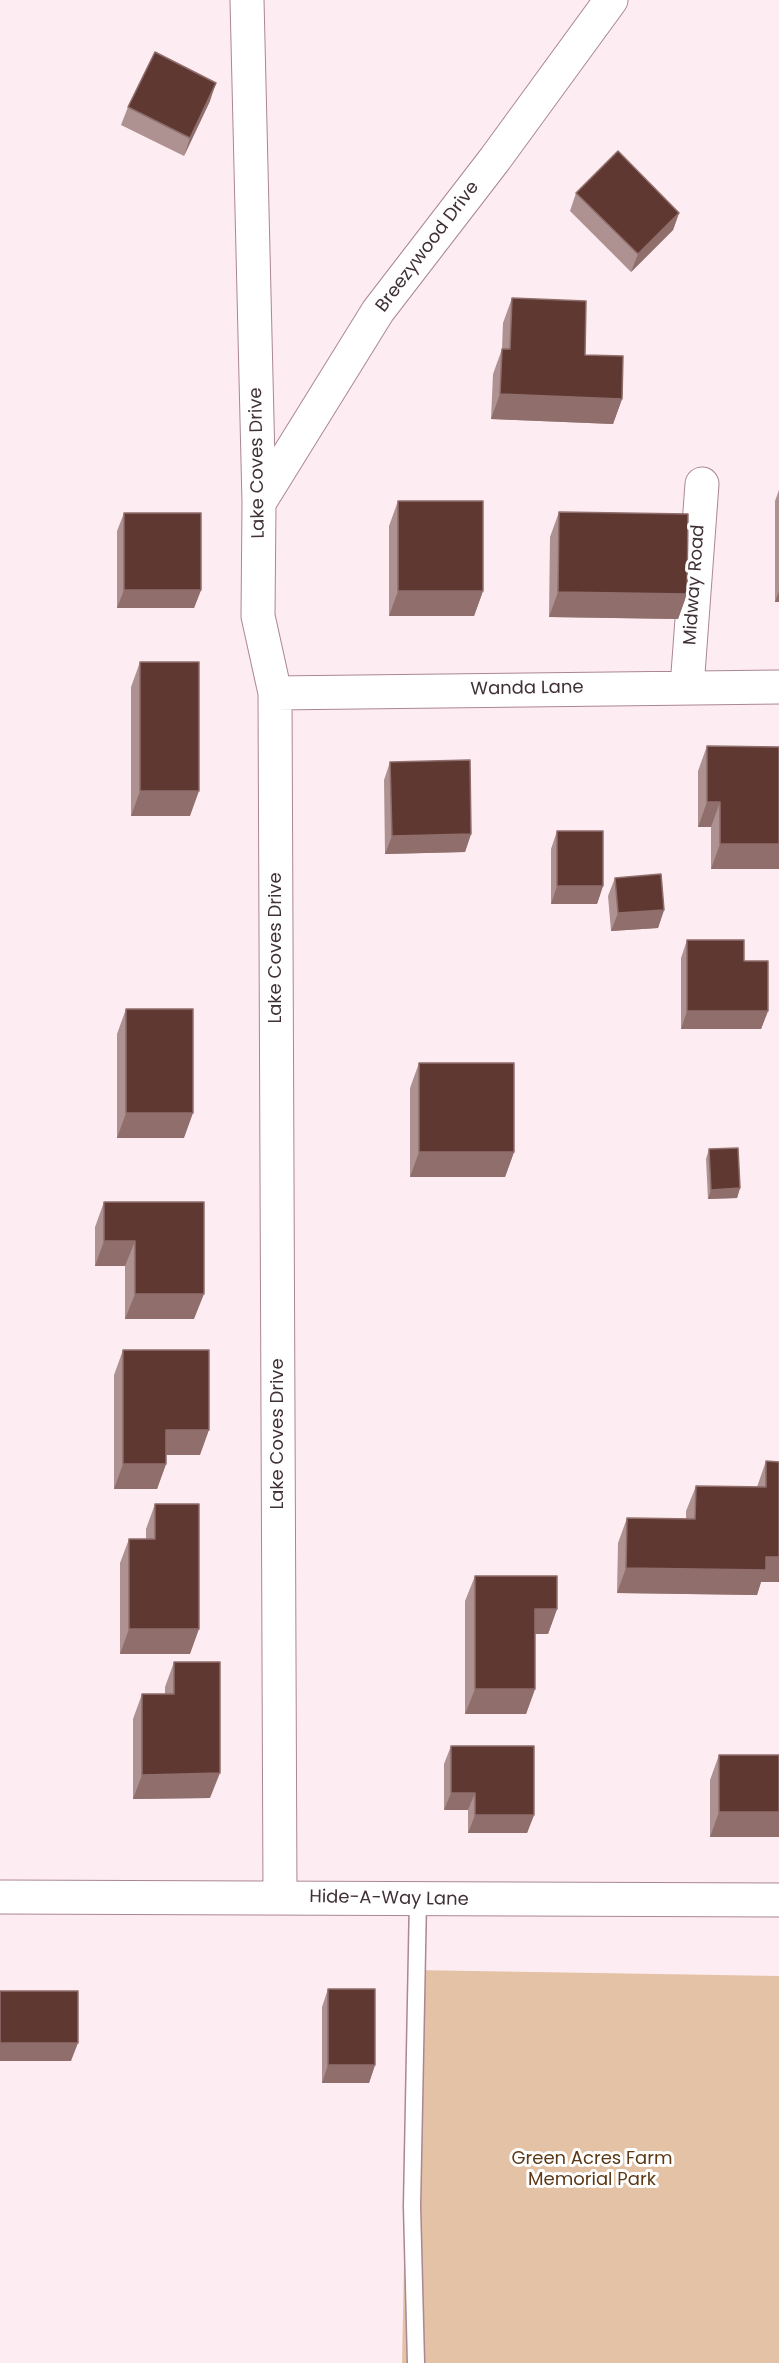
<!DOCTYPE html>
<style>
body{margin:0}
canvas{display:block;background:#fdecf2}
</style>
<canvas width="779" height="2363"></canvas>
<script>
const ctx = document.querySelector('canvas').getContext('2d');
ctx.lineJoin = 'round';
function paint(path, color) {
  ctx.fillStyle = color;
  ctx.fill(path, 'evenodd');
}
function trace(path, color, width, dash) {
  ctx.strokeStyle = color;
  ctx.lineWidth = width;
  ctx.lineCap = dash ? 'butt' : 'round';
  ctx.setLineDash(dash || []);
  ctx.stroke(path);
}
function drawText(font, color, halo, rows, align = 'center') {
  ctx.font = font + ' Poppins,sans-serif';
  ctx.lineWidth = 6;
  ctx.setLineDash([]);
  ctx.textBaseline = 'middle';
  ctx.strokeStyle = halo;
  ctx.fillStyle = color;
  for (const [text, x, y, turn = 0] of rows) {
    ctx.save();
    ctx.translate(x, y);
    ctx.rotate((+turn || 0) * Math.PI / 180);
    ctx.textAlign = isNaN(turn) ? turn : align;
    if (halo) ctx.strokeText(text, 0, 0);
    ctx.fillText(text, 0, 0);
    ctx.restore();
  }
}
paint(new Path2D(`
 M410,1970L779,1976V2363H402Z`), '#e3c2a5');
const lane = new Path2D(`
 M416,2363L412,2206L418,1899`);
const street = new Path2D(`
 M247,0L259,503L258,616L275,693L280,1897
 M259,503L378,311L495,159L611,0
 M687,687L702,484
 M275,693L779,687
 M0,1897L779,1900`);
trace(lane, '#ab8693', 19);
trace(street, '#ab8693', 35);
trace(lane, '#fff', 16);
trace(street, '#fff', 33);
paint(new Path2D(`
 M210,101L184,156L121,125L128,107Z
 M576,193L679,213L673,230L631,272L570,211Z
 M512,298L585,355L622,399L613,424L491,419L493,374L502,349L503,323Z
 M779,490V602H775V501Z
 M398,501L483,591L474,616H389V526Z
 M559,512L687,594L678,619L549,617L550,537Z
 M124,513L201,590L194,608H117V531Z
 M140,662L190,816H131V687Z
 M707,746L779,869H711V827H698V771Z
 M390,762L471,834L465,852L385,854L384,780Z
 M557,831L603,886L597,904H551V849Z
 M615,878L664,910L658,928L611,931L608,896Z
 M687,940L744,961L768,1011L761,1029H681V958Z
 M126,1009L184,1138H117V1034Z
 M419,1063L514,1152L505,1177H410V1088Z
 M709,1149L740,1188L737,1198L708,1199L706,1159Z
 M104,1202L194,1319H125V1266H95V1227Z
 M123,1350L200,1455H166V1464L157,1489H114V1375Z
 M766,1461L779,1582H761L757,1595L617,1593L618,1543L627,1518L686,1519V1511L696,1486L757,1487Z
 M155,1504L190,1654H120V1563L129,1539H146V1529Z
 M475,1576L557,1609L548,1634H535V1689L526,1714H465V1601Z
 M174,1662L210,1798L133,1799V1719L142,1694H165V1687Z
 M451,1746L534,1815L527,1833H468V1810H444V1764Z
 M719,1755L779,1837H710V1780Z
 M328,1989L375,2065L369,2083H322V2007Z`), '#ae9292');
paint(new Path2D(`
 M216,83L210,101L184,156L190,138Z
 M679,213L673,230L631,272L638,254Z
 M500,394L622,399L613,424L491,419Z
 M124,590H201L194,608H117Z
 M398,591H483L474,616H389Z
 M779,591V602H775Z
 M558,592L687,594L678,619L549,617Z
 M140,791H199L190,816H131Z
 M707,802H720L711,827H698Z
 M471,834L465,852L385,854L392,836Z
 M720,844H779V869H711Z
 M557,886H603L597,904H551Z
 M664,910L658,928L611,931L618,913Z
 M687,1011H768L761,1029H681Z
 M126,1113H193L184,1138H117Z
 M419,1152H514L505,1177H410Z
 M740,1188L737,1198L708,1199L711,1190Z
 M104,1241H135L125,1266H95Z
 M135,1294H204L194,1319H125Z
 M166,1430H209L200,1455H157Z
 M123,1464H166L157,1489H114Z
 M766,1557H779V1582H761L757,1595L617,1593L626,1568Z
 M535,1609H557L548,1634H526Z
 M129,1629H199L190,1654H120Z
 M475,1689H535L526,1714H465Z
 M220,1773L210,1798L133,1799L142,1775Z
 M451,1793H475L468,1810H444Z
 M719,1812H779V1837H710Z
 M475,1815H534L527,1833H468Z
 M0,2043H78L71,2061H0Z
 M328,2065H375L369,2083H322Z`), '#8f6e6c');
const building = new Path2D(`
 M155,52L216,83L190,138L128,107Z
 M618,151L679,213L638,254L576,193Z
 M512,298L586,301L585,355L623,356L622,399L500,394L502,349H510Z
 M398,501H483V591H398Z
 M559,512L688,514L687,594L558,592Z
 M124,513H201V590H124Z
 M140,662H199V791H140Z
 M707,746L779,747V844H720V802H707Z
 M470,760L471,834L392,836L390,762Z
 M557,831H603V886H557Z
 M661,874L664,910L618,913L615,878Z
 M687,940H744V961H768V1011H687Z
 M126,1009H193V1113H126Z
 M419,1063H514V1152H419Z
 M738,1148L740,1188L711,1190L709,1149Z
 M104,1202H204V1294H135V1241H104Z
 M123,1350H209V1430H166V1464H123Z
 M766,1461L779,1462V1557H766V1570L626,1568L627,1518L695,1519L696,1486L766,1487Z
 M155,1504H199V1629H129V1539H155Z
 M475,1576H557V1609H535V1689H475Z
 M174,1662H220V1773L142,1775V1694H174Z
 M451,1746H534V1815H475V1793H451Z
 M719,1755H779V1812H719Z
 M328,1989H375V2065H328Z
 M0,1991H78V2043H0Z`);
paint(building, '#603832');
trace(building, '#8f6e6c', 1.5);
drawText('18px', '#403136', '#fefefe', [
 ["Breezywood Drive",428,247,-53],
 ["Lake Coves Drive",258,463,-91],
 ["Midway Road",695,585,-86],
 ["Wanda Lane",527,689,-1],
 ["Lake Coves Drive",276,948,-90],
 ["Lake Coves Drive",278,1434,-90],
 ["Hide-A-Way Lane",389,1899,1]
]);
drawText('18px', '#5c3814', '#fefefe', [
 ["Green Acres Farm",592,2159],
 ["Memorial Park",592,2180]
]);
</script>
